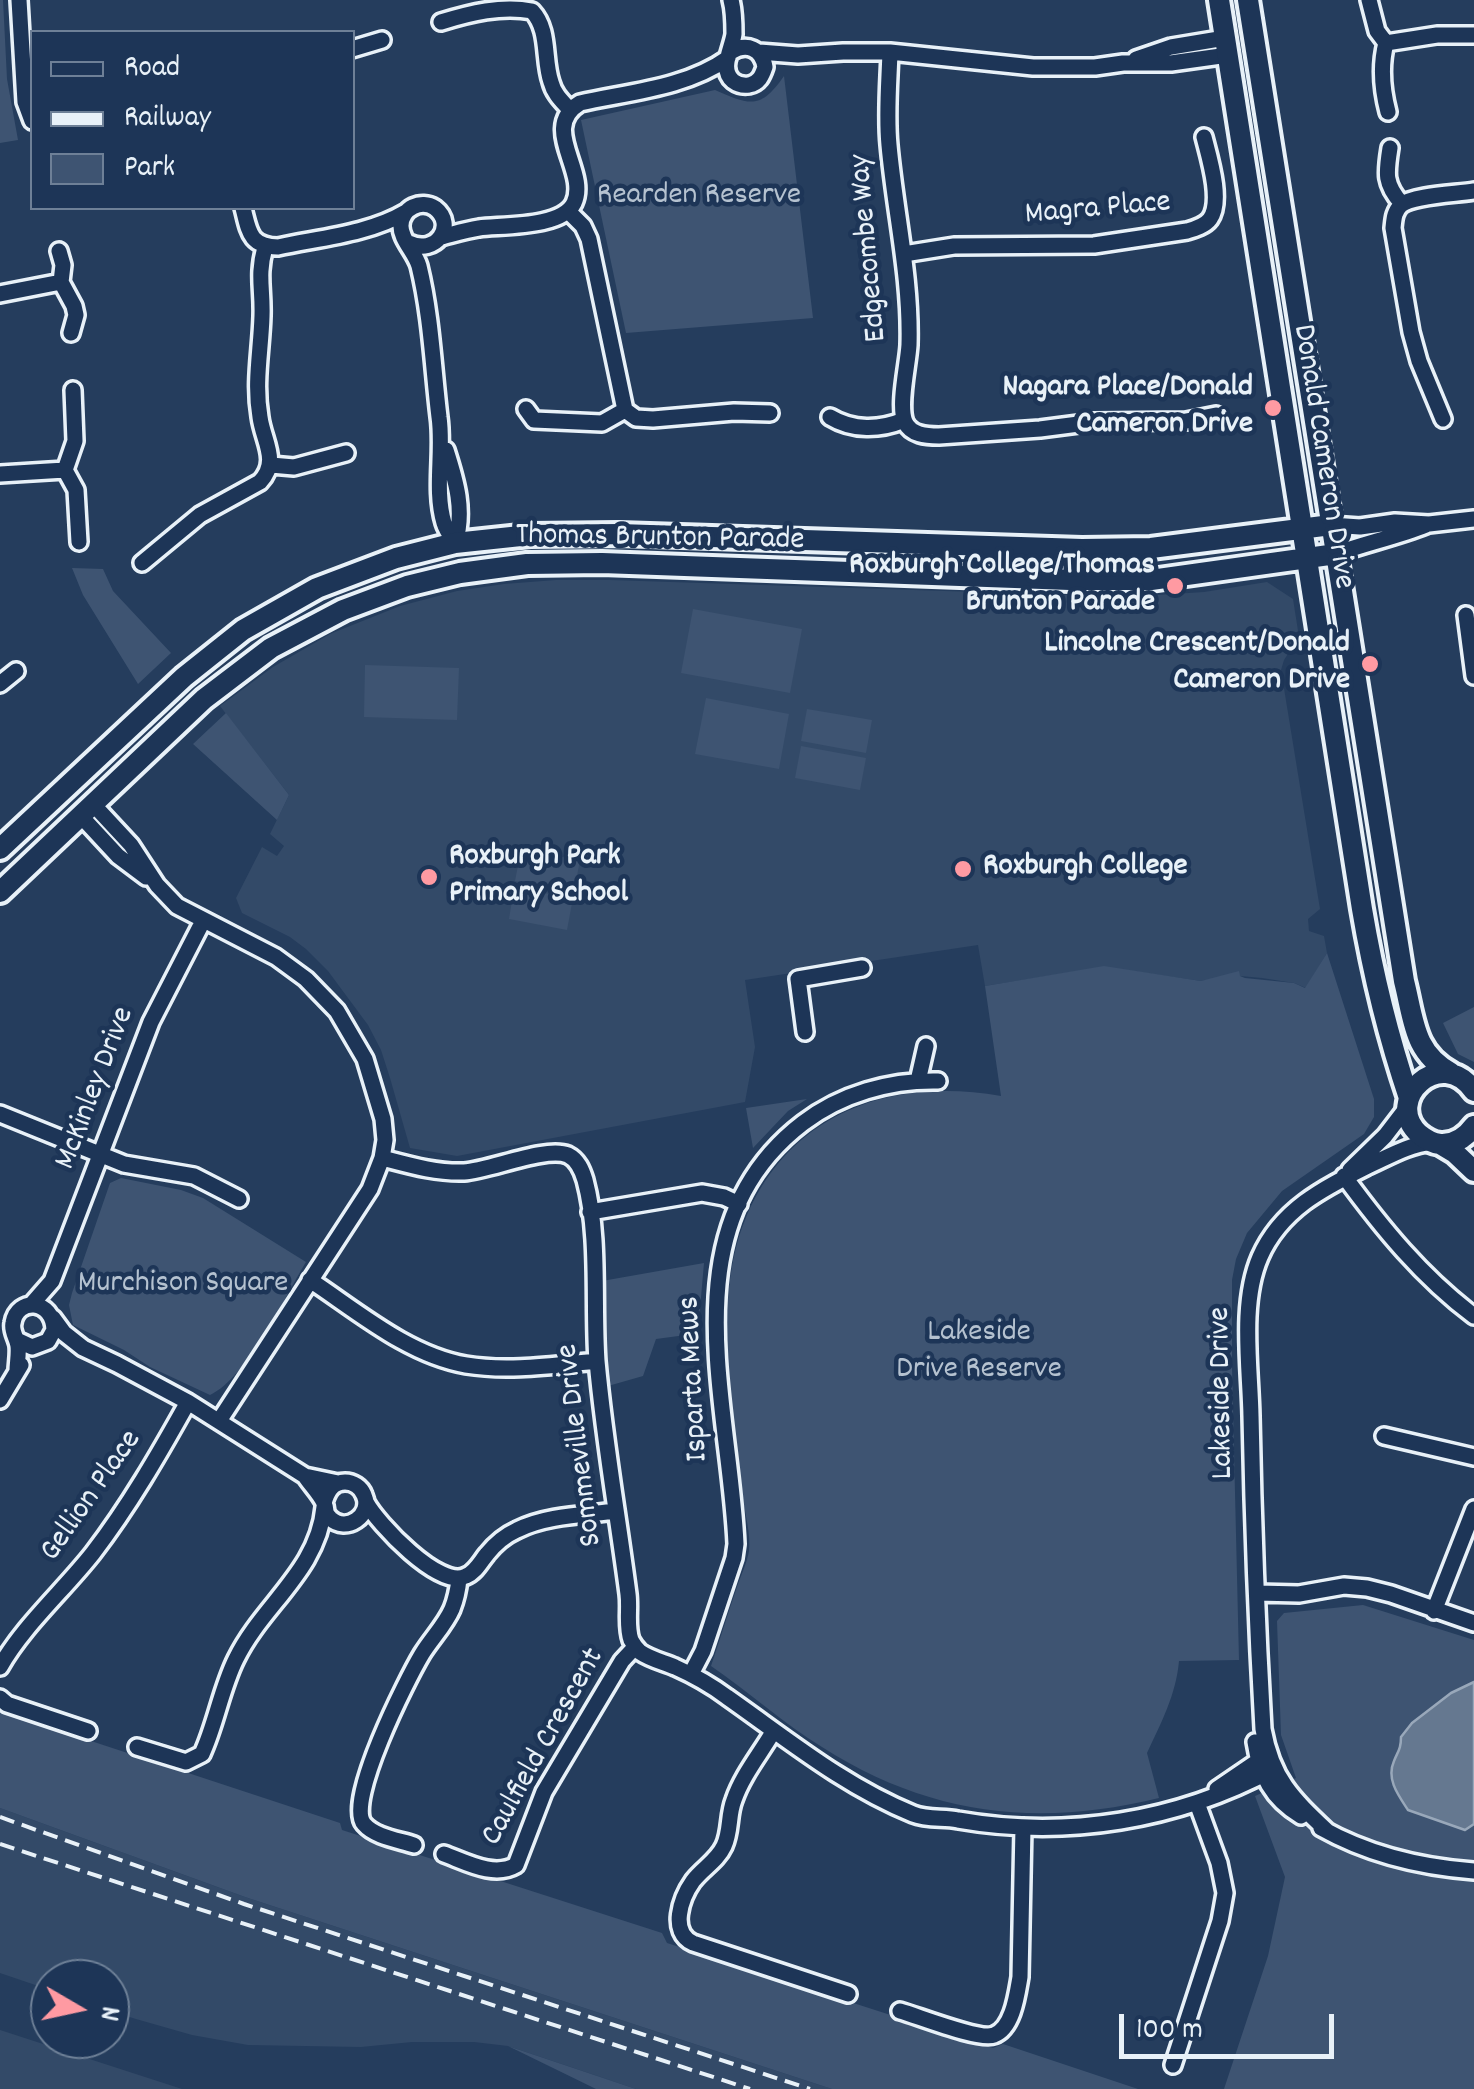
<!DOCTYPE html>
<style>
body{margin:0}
#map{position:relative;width:1474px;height:2089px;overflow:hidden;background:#253d5d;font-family:Dekko,sans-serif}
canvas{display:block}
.legend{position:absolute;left:30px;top:30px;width:325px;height:180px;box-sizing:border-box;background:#1d3557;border:2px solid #6e8097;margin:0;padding:12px 18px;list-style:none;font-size:30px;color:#e8f1f8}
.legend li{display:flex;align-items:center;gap:20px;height:50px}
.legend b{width:50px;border:2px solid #6e8097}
.north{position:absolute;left:30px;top:1959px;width:100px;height:100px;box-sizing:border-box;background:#1d3557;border:2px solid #6e8097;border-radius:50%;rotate:99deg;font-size:28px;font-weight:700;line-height:40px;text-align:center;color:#e8f1f8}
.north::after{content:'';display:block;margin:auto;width:35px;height:45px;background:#ff9aa2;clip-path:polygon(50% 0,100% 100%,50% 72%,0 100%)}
.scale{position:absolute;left:1119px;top:2014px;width:215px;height:45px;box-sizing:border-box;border:5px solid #e8f1f8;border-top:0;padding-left:12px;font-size:30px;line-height:35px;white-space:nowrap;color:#e8f1f8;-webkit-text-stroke:8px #1d3557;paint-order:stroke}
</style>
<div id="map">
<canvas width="1474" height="2089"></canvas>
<ul class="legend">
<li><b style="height:12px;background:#1d3557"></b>Road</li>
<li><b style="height:12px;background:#e8f1f8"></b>Railway</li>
<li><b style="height:28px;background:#3e5472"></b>Park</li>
</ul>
<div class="north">N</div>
<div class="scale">100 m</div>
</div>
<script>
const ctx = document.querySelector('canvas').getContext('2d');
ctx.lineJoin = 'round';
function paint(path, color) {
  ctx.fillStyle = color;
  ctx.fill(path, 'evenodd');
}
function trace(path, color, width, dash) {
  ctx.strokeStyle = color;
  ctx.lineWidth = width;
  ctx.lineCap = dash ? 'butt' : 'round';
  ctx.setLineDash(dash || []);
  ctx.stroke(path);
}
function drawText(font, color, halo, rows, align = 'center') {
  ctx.font = font + ' Dekko,sans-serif';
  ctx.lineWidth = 9;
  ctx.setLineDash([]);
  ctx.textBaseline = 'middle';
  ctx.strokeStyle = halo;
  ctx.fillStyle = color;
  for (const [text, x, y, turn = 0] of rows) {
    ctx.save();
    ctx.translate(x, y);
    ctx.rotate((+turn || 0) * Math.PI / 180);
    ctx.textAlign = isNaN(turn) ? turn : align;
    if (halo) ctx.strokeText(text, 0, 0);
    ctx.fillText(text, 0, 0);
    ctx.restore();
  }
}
paint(new Path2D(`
 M556,580H610L1127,597L1204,592L1267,582L1293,599L1299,637L1284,660L1281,670L1320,909L1308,919L1309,931L1324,936L1327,953L1306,988L1294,983L1262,978L1240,976L1201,981L1104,967L985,986L978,945L745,980L755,1047L745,1102L457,1156L410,1148L390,1078L381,1050L368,1025L328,971L306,949L290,937L242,913L236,898L262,847L277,856L284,846L270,834L289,795L220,706L273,667L330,634L400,606L457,591L504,584Z
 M0,1808L245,1897L832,2089H636L508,2046L474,2042H412L361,2047L248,2045L192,2035L136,2019L110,2011V1979H50V1990L0,1973Z
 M0,2030L182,2089H0Z`), '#334a68');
paint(new Path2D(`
 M0,0H3L7,79L18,140L0,143Z
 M784,76L813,318L626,333L581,120L715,90C751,106 761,109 784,76Z
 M72,568L103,569L113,591L171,653L138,684L83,595Z
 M693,609L802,629L790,693L681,673Z
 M365,665L459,668L457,720L364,717Z
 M706,698L789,714L779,769L695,754Z
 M807,709L872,720L866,753L801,741Z
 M226,713L289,795L277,820L193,744Z
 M801,746L866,758L860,790L795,778Z
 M521,850L580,860L574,892L515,881Z
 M514,888L573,898L567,930L509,919Z
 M1327,953L1374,1099V1117L1364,1134L1282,1191L1247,1233L1236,1259L1232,1280V1367L1239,1660L1179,1661C1176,1695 1161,1723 1147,1753L1159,1798C1037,1828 928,1815 822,1747C783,1723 749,1692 711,1666C720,1639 728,1613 737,1587C741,1575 747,1563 749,1551C751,1534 745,1515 743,1498C738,1450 729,1403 727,1355C726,1311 728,1261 745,1220C789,1112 892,1077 1001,1096L985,986L1104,966L1201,981L1239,971L1240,976L1245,978L1294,983L1305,988Z
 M1474,1007V1062L1458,1054L1443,1023Z
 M807,1099L788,1111L753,1148L746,1108Z
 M121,1178L181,1190L203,1198L306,1262C284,1298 247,1378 210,1395L150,1367L124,1350L73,1325L69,1305L72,1293L110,1183Z
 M704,1263L699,1320L685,1322L686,1335L656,1339L643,1376L608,1386L602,1281Z
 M1363,1605L1474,1640V2089H1224L1268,1956L1285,1877L1255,1796L1296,1778L1281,1735L1277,1621L1284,1613Z
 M0,1711L340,1823L342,1830L662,1933L667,1943L993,2048L1003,2044L1138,2089H832L245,1897L0,1808Z
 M508,2046L636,2089H596Z`), '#3e5472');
const water = new Path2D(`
 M1474,1682V1824L1465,1830L1408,1810C1398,1795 1386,1779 1394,1761C1398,1751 1401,1749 1401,1737L1412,1723L1451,1693Z`);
paint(water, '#657890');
trace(water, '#99a8ba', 2.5);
const minor = new Path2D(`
 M19,0L25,102L32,121
 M1369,0L1377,31L1386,43C1380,66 1382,89 1388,112
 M441,22C470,13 502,5 532,11C550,30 543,59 551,82C554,94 562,101 570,110
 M1386,43L1437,35H1474
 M352,49L382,40
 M731,52C747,42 762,49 765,67C762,76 759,83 749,85C743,86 737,84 733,81C719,69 732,49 734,34C734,22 734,11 731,0
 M759,52L798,55L843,52H890L1033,67H1095L1123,63H1171L1228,55
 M890,52C889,83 886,114 889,145C895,212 911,277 909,345C908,364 898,405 905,422C911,435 926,436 939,436L1040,429L1094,422L1186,421L1216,415
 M1136,59L1171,47L1225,38
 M1390,148C1386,173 1384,184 1402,204
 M243,208C249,231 249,246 278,247C319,238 369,234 406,212
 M568,211L583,226L589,239L625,410L636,418L653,419L734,412L770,413
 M441,237C453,234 466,230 479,228C502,225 562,228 574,203C589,171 539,128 580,103C629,92 686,88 728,58
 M409,243C436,256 457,225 435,208C421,199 402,208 401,225C400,239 415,252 419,266C431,315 433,367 439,417C444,452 434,489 444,523C446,530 451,537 455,543
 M59,251L63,265L61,282L74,306L76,315L71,333
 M904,254L954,246L1094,245L1187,231C1194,229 1205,226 1210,219C1223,201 1209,157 1204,137
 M0,294L61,282
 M526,409L534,420L602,423L625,410
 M830,417C853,431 880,430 904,420
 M1443,419L1419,361L1411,332L1393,228C1394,219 1394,212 1401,205C1414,195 1457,194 1474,191
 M446,450C456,481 465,511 455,543
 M271,465L294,467L346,453
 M65,470L75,441L73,390
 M65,470L76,490L79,542
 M0,474L65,470
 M1331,525L1360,527L1395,522L1429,524L1474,519
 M1336,554C1366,543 1396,537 1426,525
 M142,563L200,515L260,482C280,461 263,441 260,417C254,382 261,351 262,316C263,288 257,276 265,247
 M1466,615L1474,676
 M0,684L16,671
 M92,803L131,845L157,885L177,906L276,957L306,979L337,1011L365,1059L383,1119L385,1140L382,1158L370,1189L219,1421
 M80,815L118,856L146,877
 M805,1032L798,979L862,968
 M918,1081L926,1046
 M0,1114L124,1164L194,1176L239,1199
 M382,1158C409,1165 436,1173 464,1172C491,1170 546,1146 568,1155C578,1160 582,1170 585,1180C600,1236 593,1303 597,1361C604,1439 618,1517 628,1594C630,1609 626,1626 631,1640C634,1646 635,1647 640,1652C650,1659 663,1662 675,1667C693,1675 711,1685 727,1697C787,1739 844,1786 913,1814C928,1820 943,1817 958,1820C1066,1839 1177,1821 1274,1769
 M1350,1170L1385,1136L1408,1106
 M1344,1176C1382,1228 1422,1277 1474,1316
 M590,1212L702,1193L724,1197L739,1204
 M310,1280C357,1311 408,1355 466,1365C509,1372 554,1365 597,1361
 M31,1305L52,1281L151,1022L203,921
 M53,1318L64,1333L83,1348L117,1364L188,1402L305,1476L338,1483
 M17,1371C17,1363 19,1355 18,1346C17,1338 11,1331 13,1323C17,1297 53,1299 54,1330L48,1341L32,1347L17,1340
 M0,1400L21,1365
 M1384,1436L1474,1457
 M305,1476C311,1485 320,1494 324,1503C328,1512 323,1510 330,1518C346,1534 373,1515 364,1495C361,1487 353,1482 345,1482C332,1482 327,1492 324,1503
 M366,1502C377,1523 440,1590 466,1576C476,1572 481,1561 487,1554C495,1544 506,1535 517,1530C546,1515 585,1515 616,1511
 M1257,1593L1299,1594L1344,1586L1367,1588L1391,1594L1474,1623
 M1434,1611L1474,1509
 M0,1667C23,1626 64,1590 93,1553C129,1506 159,1454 188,1402
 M691,1674L703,1651L734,1558L736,1544C730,1403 667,1227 803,1123C841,1094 890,1080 938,1081
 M0,1698L7,1704L88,1731
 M773,1732C760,1754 742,1776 734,1800C728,1815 731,1831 724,1846C717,1861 703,1868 693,1881C681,1898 669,1932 693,1943L848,1994
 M1255,1742C1260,1775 1272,1799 1301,1816
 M137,1747L186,1762L202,1754C216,1724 221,1689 236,1659C262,1605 318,1571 324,1507
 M1217,1789L1264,1757
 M1321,1828C1369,1855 1420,1867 1474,1871
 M1327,1831C1292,1798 1272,1779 1263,1729C1257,1625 1253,1520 1251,1416C1250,1366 1240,1303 1260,1257C1281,1209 1324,1188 1368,1166C1390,1156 1408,1145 1432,1142
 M414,1845C399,1840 375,1837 364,1824C345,1802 407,1679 422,1654C432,1638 445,1625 452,1609C456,1599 458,1589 459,1579
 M444,1854C466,1862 494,1878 516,1865L544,1792L622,1661L635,1647
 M900,2011C918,2016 980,2041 994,2035C1013,2028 1017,1994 1020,1977L1023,1827
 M1173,2065L1220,1921L1225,1893L1219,1863L1197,1803`);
const tertiary = new Path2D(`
 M1219,0L1362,909C1373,974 1388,1036 1409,1098
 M1248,0L1404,981C1414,1020 1413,1052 1451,1073
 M0,849L184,677L243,630L317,588L396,558L455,543L530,535L619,534L1082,549L1151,548L1331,525
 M0,892L204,699L271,648L343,610L407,586L460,573L527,564L602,563L1070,580H1151L1336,554
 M1474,1091C1441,1044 1382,1100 1419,1134C1425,1139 1432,1143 1440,1144C1455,1145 1466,1137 1474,1126
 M1440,1144L1455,1153L1474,1171`);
trace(minor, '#e8f1f8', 22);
trace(tertiary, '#e8f1f8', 28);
trace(minor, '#1d3557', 15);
trace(tertiary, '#1d3557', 20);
trace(new Path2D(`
 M0,1817L244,1904L810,2089
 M0,1844L750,2089`), '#e8f1f8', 4, [15, 8]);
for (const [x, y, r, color] of [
 [1273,408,10,"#ff9aa2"],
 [1175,586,10,"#ff9aa2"],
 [1370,664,10,"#ff9aa2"],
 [963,869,10,"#ff9aa2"],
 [429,877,10,"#ff9aa2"]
]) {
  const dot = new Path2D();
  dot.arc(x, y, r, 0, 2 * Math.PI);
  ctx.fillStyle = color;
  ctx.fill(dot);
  trace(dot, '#1d3557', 4);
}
drawText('32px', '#b5c2d0', '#1d3557', [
 ["Rearden Reserve",699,198],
 ["Murchison Square",183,1286],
 ["Lakeside",979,1335],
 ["Drive Reserve",979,1372]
]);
drawText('32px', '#e8f1f8', '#1d3557', [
 ["Magra Place",1098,211,-5],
 ["Edgecombe Way",871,248,-95],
 ["Donald Cameron Drive",1321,457,81],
 ["Thomas Brunton Parade",660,540,1],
 ["McKinley Drive",97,1089,-69],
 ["Isparta Mews",696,1379,-93],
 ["Lakeside Drive",1224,1393,-91],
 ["Sommeville Drive",582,1445,-97],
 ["Gellion Place",93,1497,-55],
 ["Caulfield Crescent",545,1748,-61]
]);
drawText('bold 32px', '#e8f1f8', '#1d3557', [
 ["Nagara Place/Donald",1253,390],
 ["Cameron Drive",1253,427],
 ["Roxburgh College/Thomas",1155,568],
 ["Brunton Parade",1155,605],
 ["Lincolne Crescent/Donald",1350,646],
 ["Cameron Drive",1350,683],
 ["Roxburgh Park",449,859,"left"],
 ["Primary School",449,896,"left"],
 ["Roxburgh College",983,869,"left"]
], 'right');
</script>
